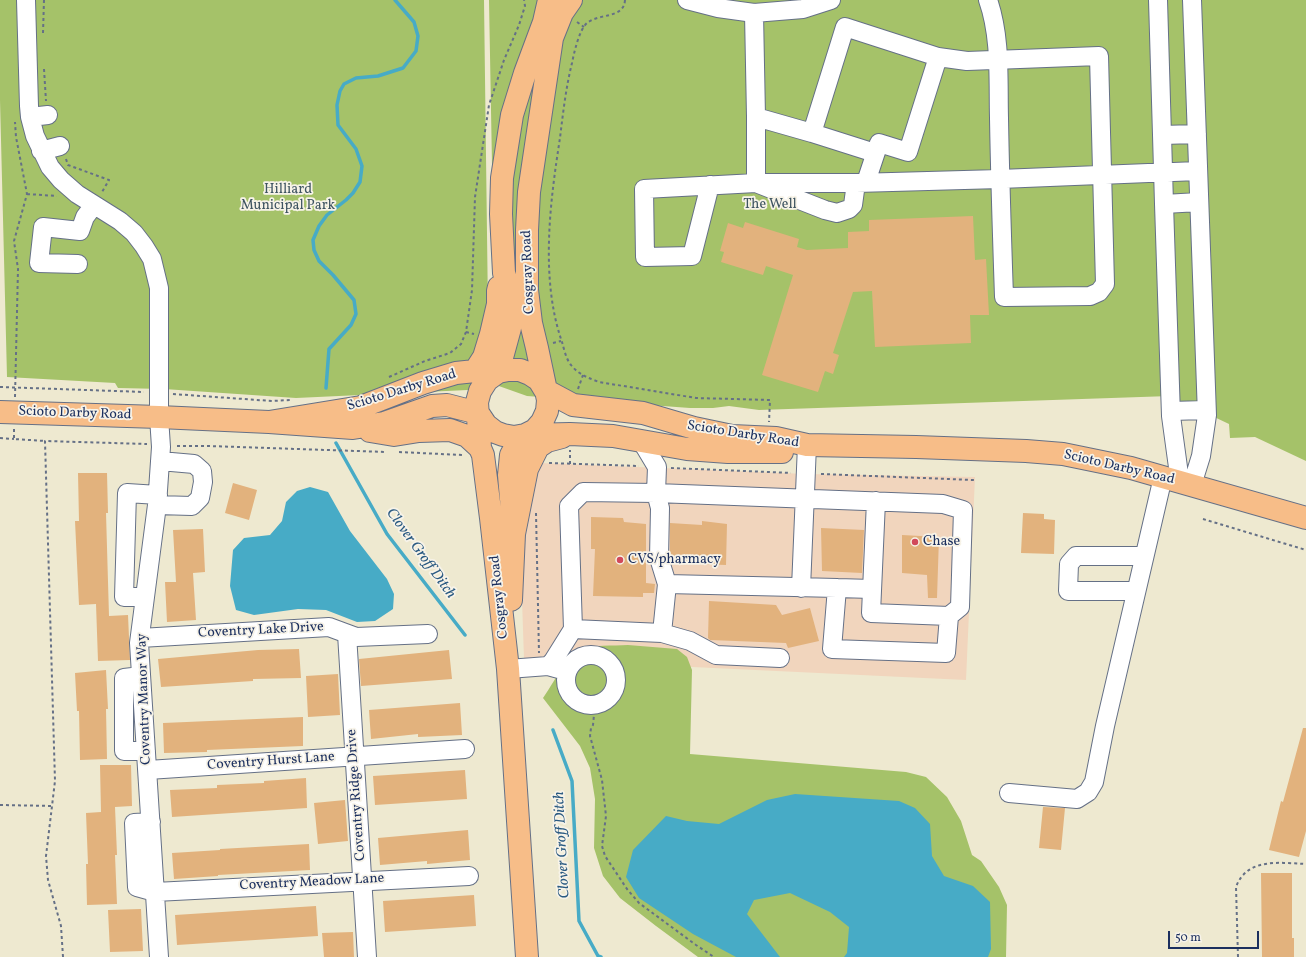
<!DOCTYPE html>
<style>
body{margin:0}
#map{position:relative;width:1306px;height:957px;overflow:hidden;background:#eee9d0;font-family:Vollkorn,serif}
canvas{display:block}
.scale{position:absolute;left:1168px;top:931px;width:91px;height:18px;box-sizing:border-box;border:2px solid #1b2f5e;border-top:0;padding-left:5px;font-size:12px;line-height:14px;white-space:nowrap;color:#1b2f5e;-webkit-text-stroke:3px #f7f3e8;paint-order:stroke}
</style>
<div id="map">
<canvas width="1306" height="957"></canvas>
<div class="scale">50 m</div>
</div>
<script>
const ctx = document.querySelector('canvas').getContext('2d');
ctx.lineJoin = 'round';
function paint(path, color) {
  ctx.fillStyle = color;
  ctx.fill(path, 'evenodd');
}
function trace(path, color, width, dash) {
  ctx.strokeStyle = color;
  ctx.lineWidth = width;
  ctx.lineCap = dash ? 'butt' : 'round';
  ctx.setLineDash(dash || []);
  ctx.stroke(path);
}
function drawText(font, color, halo, rows, align = 'center') {
  ctx.font = font + ' Vollkorn,serif';
  ctx.lineWidth = 3.5;
  ctx.setLineDash([]);
  ctx.textBaseline = 'middle';
  ctx.strokeStyle = halo;
  ctx.fillStyle = color;
  for (const [text, x, y, turn = 0] of rows) {
    ctx.save();
    ctx.translate(x, y);
    ctx.rotate((+turn || 0) * Math.PI / 180);
    ctx.textAlign = isNaN(turn) ? turn : align;
    if (halo) ctx.strokeText(text, 0, 0);
    ctx.fillText(text, 0, 0);
    ctx.restore();
  }
}
paint(new Path2D(`
 M540,463L806,474L975,477L966,680L524,659L518,481Z`), '#f1d5bd');
paint(new Path2D(`
 M0,0H484L489,389L296,398L164,389L118,388L115,383L7,377L0,100Z
 M489,0H1306V461L1255,437L1230,438L1229,424L1170,396L759,410L729,406L713,408H690L527,396L496,385Z
 M628,645L677,649L687,657L692,670L690,754L906,772L926,777L947,797L961,821L972,855L981,861L999,887L1007,905L1006,957H698L656,926L620,898L603,876L594,848L595,799L590,768L580,746L543,698C551,687 568,655 579,651C594,644 612,646 628,645Z`), '#a5c269');
paint(new Path2D(`
 M310,487L328,492L350,531L387,579L394,594L393,609L375,621L357,622L326,610L298,609L254,615L236,610L230,586L233,550L244,538L270,535L282,521L286,502L297,491Z
 M795,794L899,801L915,808L930,824L932,856L944,876L973,886L990,902L991,949L988,957H844L847,953L849,927L830,912L790,893L754,900L747,914L780,957H736L693,934L639,898L626,877L633,850L666,816L687,821L719,824L767,800Z`), '#47abc6');
trace(new Path2D(`
 M326,388L329,349L351,325L356,314L354,300L333,275L319,261L314,250L313,240L319,226L327,215L346,200L353,193L360,182L362,166L356,149L338,125L337,105L340,91L344,84L356,78L378,76L403,68L416,51L418,36L414,22L395,0
 M336,443L387,534L465,635
 M553,730L572,781L579,921L598,956L601,957`), '#47abc6', 3.5);
paint(new Path2D(`
 M973,216L975,260L986,259L989,315H970L971,343L875,347L872,291L853,292L833,353L839,355L833,374L825,371L818,392L762,375L793,275L766,266L763,275L721,262L724,252L720,251L728,223L743,228L745,222L799,239L797,247L807,250L848,248V232L869,231V220Z
 M78,473H107L108,513H106L109,616L128,615L130,660L98,661L96,604L79,605L75,521H79Z
 M233,483L257,490L249,520L225,513Z
 M1023,513L1044,514V519L1055,520L1054,554L1021,553Z
 M591,517L623,518L624,522L646,524V583L655,584L654,593H643V597L593,596L595,549H591Z
 M702,521L727,524L726,565L672,563L670,557V523L702,525Z
 M821,528L864,530L862,573L822,571Z
 M203,529L205,572L193,573L196,620L167,622L165,582H176L173,530Z
 M902,535L939,537L937,598H928L927,575L902,573Z
 M709,601L776,605L782,615L810,608L819,641L788,648L786,643L710,640L708,638Z
 M299,649L301,678L253,679V681L161,687L158,659L258,650Z
 M449,650L452,679L361,686L359,659Z
 M106,670L108,709H106L107,759L80,760L79,711H77L75,673Z
 M338,674L340,715L308,717L306,676Z
 M460,703L462,735L418,737V734L371,739L369,710Z
 M303,717V746L207,750V752L164,753L163,723Z
 M1303,728H1306V831L1299,857L1269,850L1281,801L1283,802Z
 M100,765H131L132,806L115,807L117,855H115L117,904L87,905L86,864H88L86,813L101,812Z
 M465,770L467,799L375,805L373,776Z
 M306,778L307,808L172,817L170,790L217,788V785L264,783V781Z
 M345,800L348,841L318,844L314,803Z
 M1043,807L1065,808L1061,850L1039,848Z
 M468,830L470,860L427,864V861L380,865L378,838Z
 M309,844L310,870L218,875V876L174,879L172,853L220,850V849Z
 M1261,873H1292V938H1294V957H1262Z
 M474,895L476,926L385,932L383,901Z
 M316,906L318,936L177,945L175,915Z
 M141,909L143,951L110,952L108,910Z
 M353,932L354,957H324L322,933Z`), '#e2b27d');
const minor = new Path2D(`
 M26,0L29,106L30,117L35,136L50,167L61,180L77,194L120,221L134,233L144,246L152,259L159,288V417L161,447L157,505L139,643L159,957
 M687,0L718,8L754,13L803,9L831,0
 M1158,0L1162,135L1197,134
 M1192,0L1207,415L1201,456L1192,485
 M754,13L756,117V183L825,210L837,213L849,209L853,205L856,183
 M30,117L48,115
 M756,117L812,133L875,153
 M812,133L845,27L938,57L967,61L1099,56L1105,284L1099,292L1090,296L1004,297C1002,238 1000,178 999,118C998,79 1001,37 988,0
 M1162,135L1164,204
 M41,151L60,146
 M866,182L879,143L908,152L938,57
 M710,185L692,256L645,257L644,189L756,183H856L1000,179L1198,171
 M78,264L39,263L43,227L80,231L85,217L94,205
 M1171,411L1206,410
 M642,442L657,467L656,493L660,508L659,558L667,584L662,633
 M1180,482L1171,416L1164,204L1199,202
 M876,501L871,613L949,616
 M157,505L192,506L200,498L203,482L202,471L194,464L160,461
 M801,588L807,445
 M837,588L872,589
 M1135,591H1068L1069,564L1076,556H1144
 M145,597H124L127,493L158,495
 M573,629L662,633L690,641L716,655L780,658
 M347,634L367,957
 M140,638L329,627L356,637L428,634
 M566 680a25 25 0 1 1 50 0a25 25 0 1 1-50 0Z
 M548,666L553,661L573,629L569,506L583,492L656,493L943,504L963,510L960,607L949,616L946,653L832,649L837,588L667,584
 M508,669L548,666L559,669
 M141,676L124,678V751H146
 M148,770L465,749
 M1009,793L1077,799L1088,792L1094,782L1105,726L1163,477
 M151,822L134,823L137,887L155,892L469,876`);
const major = new Path2D(`
 M475,371L484,357L491,334L498,304V291L499,287
 M0,412L159,417L269,422L353,428L384,423L432,406L447,405L478,413L486,425L495,432L503,435L514,437L525,435L570,434L613,436L687,449L728,452H782
 M269,422L361,407L423,383L456,373L475,371L498,372L508,370H520L530,374L539,380L545,390L573,405L643,413L694,428L732,436L776,438L807,445L916,447L1026,451L1063,454L1131,468L1306,518
 M370,431L394,435L419,431L450,430L467,436L480,448
 M514,534L509,475L511,455L516,446L525,435L535,430L542,422L547,411L548,400L537,348L531,323L527,290V230L529,192L552,38L562,13L571,0
 M511,600L514,534L527,469L538,447L547,441L562,437
 M527,957L508,669L491,518L483,455L480,448L477,402L480,391L487,380L498,372L510,328L509,288L504,273L501,214L502,178L512,115L525,73L544,22L549,0`);
trace(minor, '#657086', 20);
trace(major, '#657086', 24);
trace(new Path2D(`
 M625,0C624,19 599,13 587,23C579,30 574,53 572,63C566,87 563,113 560,138C550,202 540,279 562,342C564,349 566,359 571,365C578,374 588,378 599,382L696,398L770,400L769,422
 M577,22L584,27
 M43,33L44,0
 M44,69L46,101
 M66,159L68,165L109,180L102,192
 M27,194L57,196
 M466,332L474,334
 M553,343L561,341
 M389,377L425,361L450,353L461,344L466,332L472,290L475,197L489,105L504,60L519,25L525,6L524,0
 M0,387L144,392
 M578,389L583,375
 M173,394L272,401L290,400
 M15,397L18,269L14,241L27,194L16,137L15,122
 M14,429V439L45,441
 M0,438L14,439
 M177,446H209L386,452
 M399,452L462,455
 M549,463L639,466
 M570,464V450
 M671,468L791,473
 M821,474L974,480
 M536,513L539,653
 M1203,519L1306,550
 M595,705L593,725L591,728L590,736L602,780L606,816L602,846L605,856L627,889L639,903L696,945L714,957
 M0,805L53,806
 M63,957L61,926L48,880L46,856L55,781L45,441L147,444
 M1238,957L1236,887C1247,857 1281,863 1306,864`), '#657086', 2, [3, 3]);
trace(minor, '#fff', 18);
trace(major, '#f7bd88', 22);
for (const [x, y, r, color] of [
 [915,542,4,"#d1495b"],
 [620,560,4,"#d1495b"]
]) {
  const dot = new Path2D();
  dot.arc(x, y, r, 0, 2 * Math.PI);
  ctx.fillStyle = color;
  ctx.fill(dot);
  trace(dot, '#f7f3e8', 1.5);
}
drawText('14px', '#3e5461', '#f7f3e8', [
 ["Hilliard",288,190],
 ["Municipal Park",288,206],
 ["The Well",770,205]
]);
drawText('14px', '#1b2f5e', '#f7f3e8', [
 ["Cosgray Road",529,272,-92],
 ["Scioto Darby Road",402,391,-17],
 ["Scioto Darby Road",75,414,2],
 ["Scioto Darby Road",743,435,9],
 ["Scioto Darby Road",1119,468,13],
 ["Cosgray Road",500,597,-96],
 ["Coventry Lake Drive",261,631,-3],
 ["Coventry Manor Way",145,699,-92],
 ["Coventry Hurst Lane",271,762,-4],
 ["Coventry Ridge Drive",357,795,-94],
 ["Coventry Meadow Lane",312,883,-3]
]);
drawText('14px', '#1b2f5e', '#f7f3e8', [
 ["Chase",923,542],
 ["CVS/pharmacy",628,560]
], 'left');
drawText('italic 15px', '#2a5a82', '#f7f3e8', [
 ["Clover Groff Ditch",420,554,54],
 ["Clover Groff Ditch",563,845,-93]
]);
</script>
